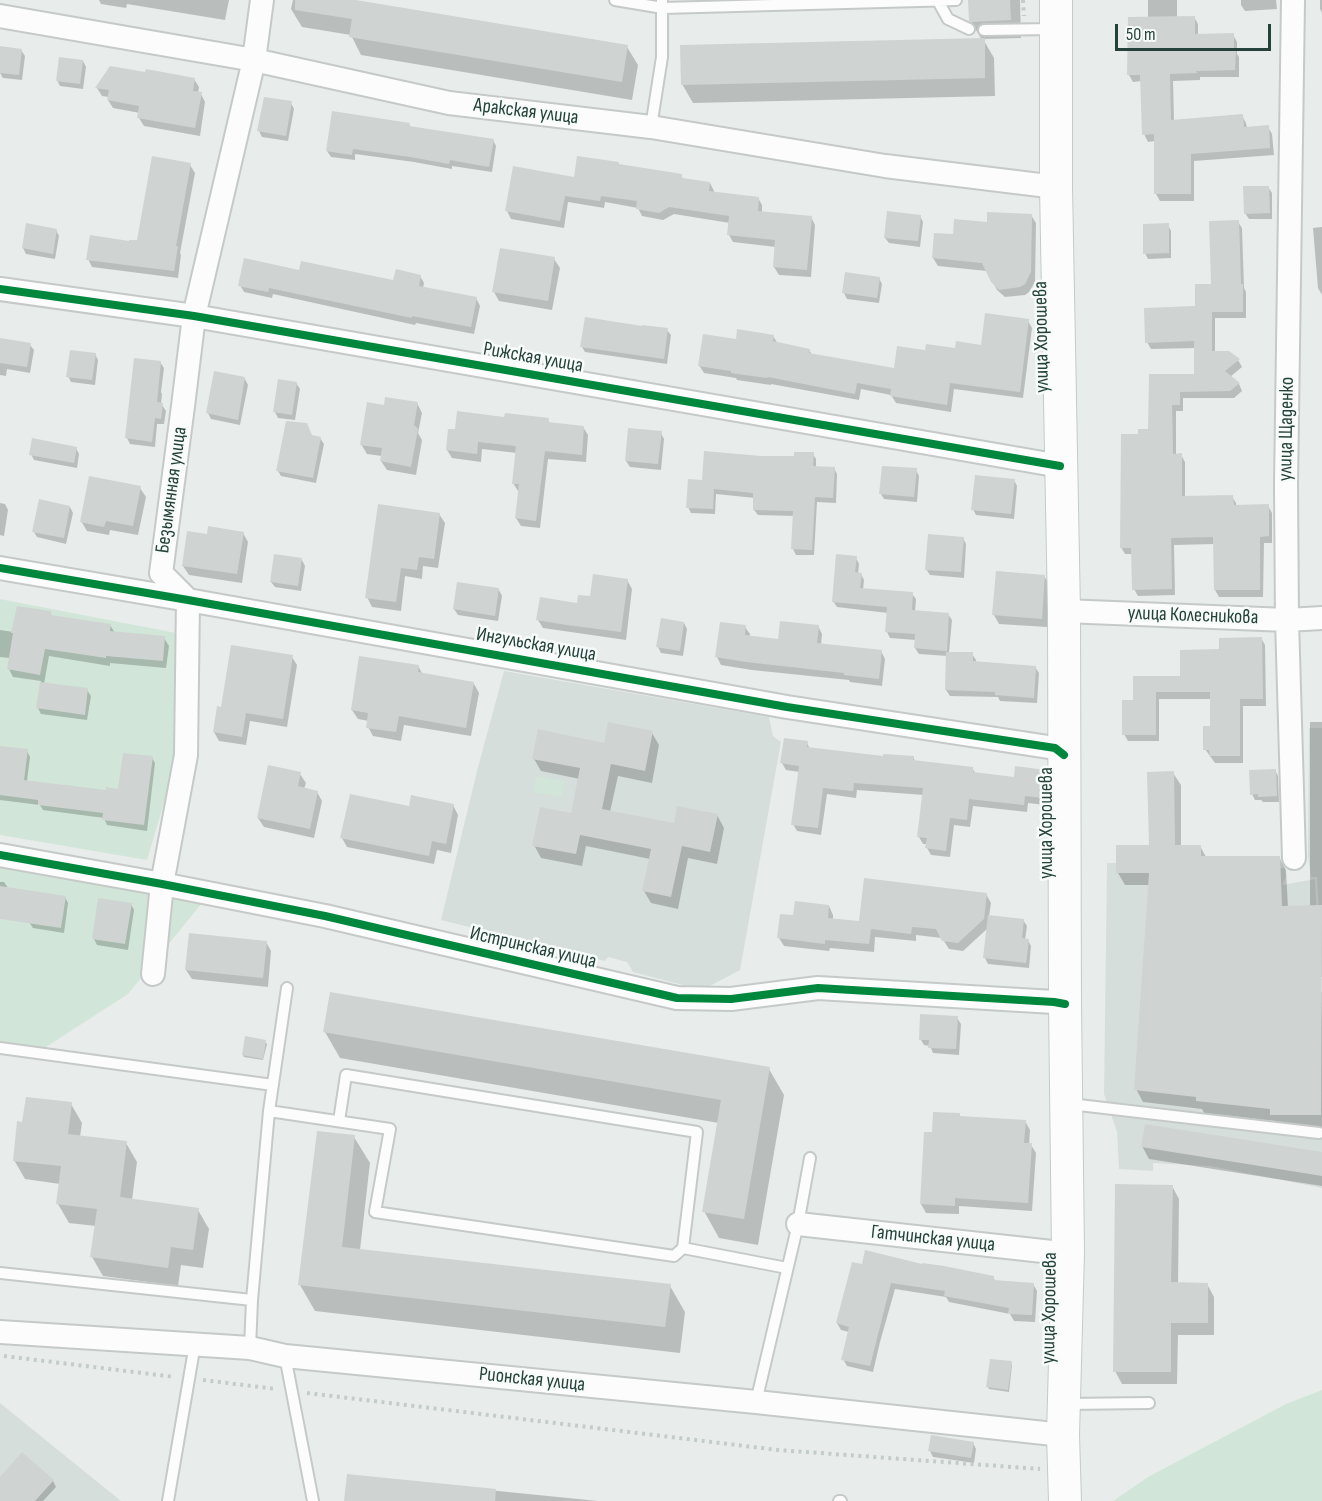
<!DOCTYPE html>
<meta charset="utf-8">
<style>
body{margin:0}
#map{position:relative;width:1322px;height:1501px;overflow:hidden;background:#e8edeb;font-family:"Sofia Sans Condensed",sans-serif}
canvas{display:block}
.scale{position:absolute;left:1115px;top:24px;width:156px;height:27px;box-sizing:border-box;border:3px solid #24423a;border-top:0;padding-left:8px;font-size:18px;line-height:21px;white-space:nowrap;color:#24423a;-webkit-text-stroke:4px #f7fbf9;paint-order:stroke}
</style>
<div id="map">
<canvas width="1322" height="1501"></canvas>
<div class="scale">50 m</div>
</div>
<script>
const ctx = document.querySelector('canvas').getContext('2d');
ctx.lineJoin = 'round';
function paint(path, color) {
  ctx.fillStyle = color;
  ctx.fill(path, 'evenodd');
}
function trace(path, color, width, dash) {
  ctx.strokeStyle = color;
  ctx.lineWidth = width;
  ctx.lineCap = dash ? 'butt' : 'round';
  ctx.setLineDash(dash || []);
  ctx.stroke(path);
}
function drawText(font, color, halo, rows, align = 'center') {
  ctx.font = font + ' "Sofia Sans Condensed",sans-serif';
  ctx.lineWidth = 5;
  ctx.setLineDash([]);
  ctx.textBaseline = 'middle';
  ctx.strokeStyle = halo;
  ctx.fillStyle = color;
  for (const [text, x, y, turn = 0] of rows) {
    ctx.save();
    ctx.translate(x, y);
    ctx.rotate((+turn || 0) * Math.PI / 180);
    ctx.textAlign = isNaN(turn) ? turn : align;
    if (halo) ctx.strokeText(text, 0, 0);
    ctx.fillText(text, 0, 0);
    ctx.restore();
  }
}
paint(new Path2D(`
 M504,671L769,717L773,736L781,742L740,970L702,990L633,972L627,962L608,957L605,961L441,920L477,771Z
 M1309,728H1322V969L1317,877H1311L1308,856Z
 M1198,862L1199,869L1285,868L1286,877L1282,885L1315,879L1322,1026V1188L1210,1166L1153,1163V1171L1119,1169L1117,1132L1104,1094L1107,863Z
 M0,1403L121,1501H0Z`), '#d6dedb');
paint(new Path2D(`
 M0,599L176,633L174,769L147,860L0,835Z
 M536,776L564,781L562,797L533,792Z
 M0,866L202,903L128,994L43,1049L0,1043Z
 M1322,1390V1501H1113L1148,1477L1286,1404Z`), '#d1e6d8');
paint(new Path2D(`
 M99,0H229L225,20L127,4L126,8L101,4Z
 M293,0H346L627,47L638,65L632,100L361,55L351,35L302,27L291,9Z
 M970,0H1020L1021,38L983,39L994,58L995,96L693,103L682,84L982,40L970,20Z
 M1148,0H1177V18L1194,17L1198,24V35H1233L1237,42V54L1239,57V77H1200V80L1173,81L1174,121L1242,116L1246,123L1247,128L1268,127L1272,134L1274,155L1194,161V201H1160L1156,194L1155,141L1148,142L1144,134L1142,81L1133,82L1129,75L1148,18Z
 M1241,0H1276L1277,9L1245,11L1241,5Z
 M1320,0H1322V13L1320,9Z
 M21,50L25,56L22,80L3,78L0,73V67Z
 M83,61L86,67L83,89L60,86L57,80Z
 M194,79L199,87L198,93L201,94L205,102L200,136L144,126L139,118L140,113L113,108L108,100L109,97L102,96L97,88Z
 M291,103L294,109L288,141L262,137L259,131Z
 M409,124L410,127L493,140L496,146L492,172L452,166V169L414,162L355,154V160L331,157L327,151Z
 M190,165L195,173L180,253L181,255L178,278L92,267L88,259L138,242Z
 M620,166L681,176L684,180L710,183L714,191L713,193L758,198L762,205V213L811,217L815,225L811,277L779,275L774,267L776,247L733,242L729,235L730,223L674,214L663,220L642,216L638,208L605,202L604,208L568,202L564,228L511,219L507,211L575,179Z
 M1268,187L1272,193V219H1249L1245,213Z
 M1031,215L1036,223L1035,282L1029,292L1025,295L1005,297L997,290L987,271L938,266L933,258L954,236L988,224Z
 M920,216L923,222L920,247L889,243L885,238Z
 M1238,222L1242,228L1244,288L1246,292V318H1215V352L1238,360L1242,367L1230,377L1239,384L1242,391L1234,398H1183V411H1176V455H1181L1185,462V498L1232,497L1236,503V507L1268,506L1272,513V543H1264L1263,597H1219L1215,590V544L1174,545L1175,595L1138,596L1134,589L1133,554H1125L1121,547L1140,435L1149,430L1150,375H1196V348L1151,349L1147,342L1196,307L1212,285Z
 M1168,225L1171,231V258L1148,259L1145,253Z
 M1322,227V295L1318,288L1313,228Z
 M56,230L59,236L55,259L26,254L23,248Z
 M554,259L560,268L552,310L499,301L494,292Z
 M300,271L394,282L420,276L424,283L423,288L476,298L480,306L474,334L416,323L415,325L273,294L272,298L244,292L240,285Z
 M879,278L882,284L879,303L847,299L844,293Z
 M1028,321L1032,328L1023,398L954,389L951,412L896,403L891,395L861,389L859,400L771,384V385L737,380L736,378L704,373L699,365L737,341L773,336L778,344L809,350L812,355L895,370L927,352L982,347Z
 M667,330L671,335L667,364L585,352L582,347Z
 M0,340L30,345L34,350L30,373L7,369L6,376L0,375Z
 M95,354L98,360L95,385L71,382L68,376Z
 M160,362L164,368L161,392L162,394L161,404L162,405L166,411L164,424H157L155,447L130,444L127,438Z
 M245,379L248,385L240,425L211,419L208,413Z
 M296,383L300,389L295,420L278,418L275,412Z
 M417,403L422,413L418,433L422,440L416,475L387,470L381,461L382,456L367,454L361,444L385,407Z
 M548,420L550,424L583,427L588,435L586,462L548,459L540,528L521,526L516,518L519,491H518L513,483L517,453L482,449L481,462L452,458L447,450Z
 M661,433L664,439L661,470L630,467L626,461Z
 M312,437L320,438L324,444L316,483L281,476L278,471Z
 M76,448L79,454L77,468L34,460L31,454Z
 M813,454L816,459V468H834L837,474L836,503L817,502L814,555H796L793,549L795,516L758,515L754,510L755,498L716,494L715,514L691,513L688,507L703,481L761,457L796,458Z
 M916,470L919,476L917,502L884,499L881,494Z
 M1014,480L1017,486L1014,519L976,515L973,509Z
 M140,488L146,497L138,535L110,530L109,535L87,531L81,521Z
 M0,503L5,504L8,510L4,536L0,535Z
 M70,507L73,513L66,544L37,537L34,532Z
 M439,514L445,523L438,568L423,566L422,579L405,576L401,611L372,607L367,597Z
 M243,533L248,542L242,583L189,575L183,566L208,536Z
 M963,538L966,544L964,578L930,575L926,569Z
 M856,558L859,564L858,574H861L864,580L863,590L912,594L916,599L915,612L948,614L952,620L949,653L972,654L976,660V663L1035,667L1039,673L1037,703L1000,701L998,697L950,696L946,690L948,656L919,654L915,648L916,640L890,638L887,632L888,613L837,607L833,601Z
 M302,560L305,566L301,591L275,587L271,582Z
 M1044,576L1050,585L1047,627L999,624L994,615Z
 M627,580L632,589L626,640L543,628L538,620L591,598Z
 M499,590L502,596L498,621L458,615L454,609Z
 M50,613L52,616L110,625L115,633L164,638L169,646L166,668L110,663V666L49,656L44,684L87,690L91,696L87,720L41,714L38,708L41,681L13,677L9,669L10,658L0,657V630L13,632Z
 M684,623L687,629L683,656L661,653L658,647Z
 M818,626L822,634L821,645L881,651L885,659L882,686L850,682L849,680L752,670L721,665L717,657L745,627L750,634L749,637L779,640Z
 M1261,638L1265,645L1266,706H1243V763H1215L1205,749L1211,727L1212,699H1159V741H1128L1124,734L1134,702L1181,678L1220,650Z
 M292,657L297,665L287,727L250,721L246,745L219,741L214,732L222,709Z
 M418,666L423,675L474,684L479,693L471,736L404,725L401,741L373,736L368,727L369,721L358,719L352,710Z
 M1310,722H1322V977H1310V991L1322,992V1127H1279L1275,1121L1204,1113L1202,1109L1143,1102L1136,1089L1150,885H1125L1118,873L1150,847L1173,773L1181,785V846H1200L1206,857H1279L1286,870L1288,908L1310,907Z
 M652,733L659,745L652,783L618,776L610,812L675,825L717,815L724,828L717,864L688,858L678,909L651,903L644,891L650,859L586,846L582,866L541,858L534,845L572,815L580,779L541,771L534,759L606,744Z
 M807,743L810,749L885,757H913L915,761L972,768L976,774L1015,778L1045,771L1049,778L1046,805L1028,803L1027,812L973,806L970,827L954,825L950,857L931,855L927,848V844H923L919,837L924,795L857,790L856,798L827,794L821,835L797,831L793,824L800,772L786,770L782,763Z
 M0,747L27,751L30,757L27,781L107,791H120L152,758L155,763L147,831L107,825L104,818L43,810L40,805L0,800Z
 M1275,770L1278,776L1279,802H1263L1261,800H1255L1252,794Z
 M300,774L306,783L304,789L317,792L322,801L314,838L264,827L258,818Z
 M453,805L458,815L451,853L437,850L434,864L347,847L342,838L410,808Z
 M0,882H4L8,888L65,897L68,903L64,933L33,928L29,922L0,916Z
 M986,894L991,903L989,916L1023,920L1027,926L1025,940H1028L1031,946L1029,968L988,964L985,958L988,928L963,951L949,949L942,938L916,935V941L875,937L874,952L830,948L829,951L784,946L779,938L794,917L829,906L833,915V920L861,923Z
 M131,904L134,910L128,950L97,945L94,939Z
 M266,942L271,951L268,987L192,979L186,970Z
 M957,1018L961,1024L959,1055L933,1053L930,1046L924,1045L921,1040Z
 M325,1032L769,1069L784,1095L758,1245L719,1238L704,1211L719,1123L340,1058Z
 M265,1042L267,1044L263,1060L244,1057L243,1055Z
 M71,1104L82,1123L80,1137L126,1143L137,1162L132,1200L198,1210L209,1229L203,1268L181,1265L178,1286L103,1276L92,1257L96,1226L69,1223L58,1204L60,1184L25,1179L14,1160L24,1123Z
 M961,1118L1025,1121L1030,1130L1029,1145H1031L1036,1153L1032,1211L959,1206V1214L926,1213L921,1204L926,1134H933Z
 M354,1137L370,1163L360,1250L670,1286L685,1312L680,1353L315,1311L300,1285Z
 M1142,1146L1322,1154V1186L1149,1159Z
 M1172,1186L1179,1199L1178,1284H1207L1214,1297V1335H1178L1177,1384H1122L1115,1371Z
 M853,1264L923,1266L993,1277L996,1282L1033,1284L1037,1291L1035,1322L1014,1321L1010,1314L949,1302L946,1297L895,1289L880,1342L873,1372L847,1366L843,1359L849,1332L841,1330L837,1323Z
 M1011,1362L1012,1365L1009,1392L989,1389L988,1387Z
 M973,1443L976,1449L974,1463L933,1457L930,1451Z
 M348,1476L598,1501H345Z
 M0,1479L53,1481L56,1487L43,1501H0Z`), '#0003');
paint(new Path2D(`
 M295,0H356L628,45L622,82L349,37L352,19L295,10Z
 M968,0H1010L1011,20L971,22L969,21Z
 M1195,16V34L1234,33V49H1236L1235,70L1196,71L1197,73L1170,74L1171,120L1243,114L1244,127L1269,125L1270,148L1191,154V194H1154V134L1142,135L1140,75H1127L1128,17Z
 M985,38V78L681,85L680,45Z
 M0,46L22,49L19,75L0,73Z
 M59,57L83,60L80,84L56,81Z
 M110,66L145,72L146,69L195,78L193,91L202,92L195,128L137,118L139,106L107,100L109,90L95,88Z
 M264,97L292,101L286,136L257,131Z
 M332,111L410,123L409,126L494,139L489,167L450,160L449,164L410,157L353,149L352,155L326,151Z
 M152,156L191,163L176,246H178L174,271L86,260L90,235L129,241V240H137Z
 M577,156L619,162V164L682,174V178L710,182L709,191L759,197L758,211L812,216L807,270L773,267L775,240L727,235L729,216L669,207L659,213L636,209L637,201L601,196L600,201L565,196L560,221L505,211L513,166L574,177Z
 M1243,186H1269L1270,213L1244,214Z
 M887,211L921,215L918,241L884,238Z
 M987,212L1032,214L1031,272L1025,284L1020,287L999,290L991,282L982,263L932,258L934,233L953,234L954,219L987,222Z
 M1239,220L1241,284H1243V312H1212V351H1229L1240,359L1225,371L1240,383L1230,391L1180,392V405H1172L1173,454L1182,453V496L1233,495L1234,505L1269,504V536L1260,537V590H1214L1213,537L1171,538L1172,589L1132,590L1131,548H1120L1121,434H1138V429H1148L1149,374H1194V341L1145,343L1144,308L1195,306V284H1211L1209,221Z
 M26,223L57,229L53,254L22,248Z
 M1169,223V253L1143,254V224Z
 M500,248L555,257L548,301L492,292Z
 M244,258L299,270L301,261L393,280L396,269L421,275L419,286L477,297L471,327L412,316V318L269,288L268,292L238,286Z
 M845,272L880,277L877,298L842,293Z
 M985,313L1029,319L1020,392L950,383L947,405L890,396L891,389L857,383L855,394L768,377L767,378L731,373V371L698,366L703,334L736,339L737,329L774,335L773,341L810,349L809,353L894,368L897,346L925,350L926,344L955,348L956,341L981,345Z
 M585,317L642,326V325L668,328L664,359L580,347Z
 M0,338L31,343L27,367L0,363Z
 M70,350L96,353L92,380L66,377Z
 M134,358L161,361L157,402L163,403L161,419L155,418L152,442L125,438Z
 M214,371L245,377L238,420L206,413Z
 M278,379L297,382L292,415L273,412Z
 M385,397L418,402L414,425L418,429L411,467L380,461L382,448L360,445L367,402L384,405Z
 M457,411L504,417L505,413L549,418L548,422L584,426L582,455L545,451L536,521L515,518L519,484H512L516,446L478,442L477,454L446,450L448,429H455Z
 M286,421L307,423L312,435L321,437L313,478L276,471Z
 M628,428L662,431L658,464L625,461Z
 M32,438L77,447L74,463L29,455Z
 M704,451L761,456H794V452H814L813,466L835,467L833,498L815,497L812,550L791,549L793,511L753,510V493L714,489L713,509L686,508L688,479L702,480Z
 M882,466L917,468L914,497L879,494Z
 M975,475L1015,479L1011,514L971,510Z
 M89,476L141,486L133,526L106,521L104,527L80,522Z
 M39,499L70,506L64,538L32,532Z
 M378,504L440,513L434,559L419,557L417,570L401,568L396,602L365,598Z
 M208,526L244,532L237,574L182,566L187,531L207,534Z
 M928,534L964,537L961,572L925,570Z
 M274,554L302,558L298,586L270,582Z
 M836,554L857,556L855,572L862,573L860,588L913,592L912,610L949,613L947,651L914,648L915,634L885,632L887,607L832,602Z
 M996,571L1045,575L1042,619L992,615Z
 M593,574L628,579L621,632L567,625L536,620L540,597L577,603L578,595L590,596Z
 M457,582L499,588L495,616L453,609Z
 M17,606L51,611V615L111,624L110,631L165,636L163,661L106,656V658L45,649L40,675L7,669L13,633H11Z
 M661,618L684,622L680,651L656,647Z
 M780,621L819,625L817,643L882,650L879,679L844,675V673L746,662L715,657L720,622L746,625L745,635L778,639Z
 M1262,637L1263,699H1240V756H1210L1209,750H1203V726H1210V692H1156V735H1122V700H1133V676H1180V650L1219,649V638Z
 M231,645L293,655L283,719L246,713L242,737L213,732L217,706L221,707Z
 M946,652H973V661L1036,666L1034,698L995,695V692L945,690Z
 M359,656L419,665L418,672L474,682L466,728L399,716L396,732L366,728L368,713L351,710Z
 M40,682L88,688L85,715L36,708Z
 M608,722L653,731L645,771L611,764L602,809L674,823L677,806L718,814L710,852L682,846L671,897L642,891L651,849L580,835L576,854L532,846L540,807L571,813L580,768L532,759L538,729L604,743Z
 M784,738L808,741L807,747L883,756V754L914,756L913,760L973,767V772L1014,777L1015,766L1046,770L1043,798L1025,796L1024,805L969,799L967,820L950,818L946,851L925,848L927,838L917,837L923,788L854,783L853,791L823,788L818,828L791,825L799,766L780,763Z
 M0,746L28,749L24,780L106,790V787L118,789L123,753L153,756L144,825L102,820L103,813L38,805V800L0,795Z
 M268,765L301,772L298,786L318,791L310,829L257,818Z
 M1276,769L1277,796L1258,797V794L1250,795L1249,770Z
 M1174,771L1175,845H1201V856H1280L1282,906L1322,905L1321,1115H1270V1109L1196,1101V1097L1134,1090L1149,873H1116V845H1149L1147,772Z
 M350,794L409,806L411,795L454,804L446,844L432,841L429,856L340,838Z
 M864,878L987,893L984,919L958,943L942,941L936,929L912,927L911,934L871,929L869,944L825,940V944L777,938L780,914L793,915L795,901L829,905L828,918L859,921Z
 M0,886L66,896L61,928L0,919Z
 M98,898L132,903L125,944L92,939Z
 M988,915L1024,919L1022,938L1029,939L1026,963L983,958Z
 M189,933L267,941L263,978L185,970Z
 M330,992L770,1067L744,1219L702,1212L721,1100L323,1032Z
 M920,1014L958,1016L956,1049L928,1048L929,1040H919Z
 M245,1036L266,1040L263,1059L242,1055Z
 M26,1097L72,1102L68,1134L127,1141L120,1197L199,1208L193,1250L171,1247L168,1268L90,1257L97,1209L56,1204L61,1166L13,1161L17,1121L22,1122Z
 M933,1112L960,1113V1116L1026,1120L1024,1143H1032L1028,1203L955,1198V1206L920,1204L924,1132H932Z
 M1145,1124L1322,1152V1176L1141,1147Z
 M317,1131L355,1135L342,1247L671,1284L665,1327L298,1285Z
 M1115,1184L1173,1185L1171,1282L1208,1283V1323H1171V1372H1113Z
 M865,1250L922,1264V1263L944,1266L994,1276V1280L1034,1283L1032,1315L1008,1314L1009,1308L944,1296L945,1291L891,1283L870,1366L841,1360L849,1327L836,1323L852,1262L862,1264Z
 M990,1359L1012,1361L1008,1390L986,1387Z
 M931,1435L974,1442L971,1458L928,1451Z
 M22,1452L54,1480L35,1501H0V1477Z
 M347,1474L496,1489L495,1501H344Z`), '#cfd4d2');
const service = new Path2D(`
 M615,0L663,8L956,0
 M938,1L948,19L969,29
 M984,30L1053,29
 M651,127L662,57V0
 M0,1048L273,1085
 M1070,1104L1319,1133
 M269,1111L390,1129L375,1212L674,1256L683,1248L697,1132L346,1075L339,1121
 M683,1248L787,1268
 M0,1273L252,1300L250,1348
 M252,1300L269,1111L287,988
 M285,1356L313,1501
 M756,1402L798,1224L810,1158
 M1067,1404L1149,1403
 M168,1501L195,1344
 M839,1501H841`);
const minor = new Path2D(`
 M1293,0L1286,485L1287,620L1294,858
 M0,16L254,60L449,103L651,127L885,166L1056,187
 M0,289L194,316L1060,466
 M0,568L188,600L787,707L1055,748L1064,755
 M1064,611L1287,620L1322,618
 M0,855L162,884L325,916L677,998L731,999L818,988L1054,1002L1065,1004
 M153,974L162,884L186,755L188,600L161,573L183,406L194,316L254,60L262,0
 M798,1224L1052,1252H1068
 M0,1332L250,1348L285,1356L756,1402L1063,1435`);
const secondary = new Path2D(`
 M1056,0V187L1064,611L1065,1004L1068,1252L1063,1435L1065,1501`);
trace(service, '#c5cac8', 14);
trace(minor, '#c5cac8', 26);
trace(secondary, '#c3cbc8', 34);
trace(new Path2D(`
 M1023,0L1024,16
 M4,1356L175,1377
 M203,1380L276,1389
 M307,1393L778,1450L1040,1469`), '#c3ccca', 4, [3, 4.5]);
trace(service, '#fcfcfc', 10);
trace(minor, '#fcfcfc', 22);
trace(secondary, '#fcfcfc', 32);
trace(new Path2D(`
 M0,289L194,316L1060,466
 M0,568L188,600L787,707L1055,748L1064,755
 M0,855L162,884L325,916L677,998L731,999L818,988L1054,1002L1065,1004`), '#00873e', 8);
drawText('20px', '#24423a', '#f7fbf9', [
 ["Аракская улица",526,112,7],
 ["улица Хорошева",1042,337,-91],
 ["Рижская улица",533,358,10],
 ["улица Щаденко",1287,429,-89],
 ["Безымянная улица",172,490,-82],
 ["улица Колесникова",1193,616,2],
 ["Ингульская улица",536,645,10],
 ["улица Хорошева",1047,823,-90],
 ["Истринская улица",533,948,13],
 ["Гатчинская улица",933,1239,6],
 ["улица Хорошева",1050,1308,-89],
 ["Рионская улица",532,1380,6]
]);
</script>
